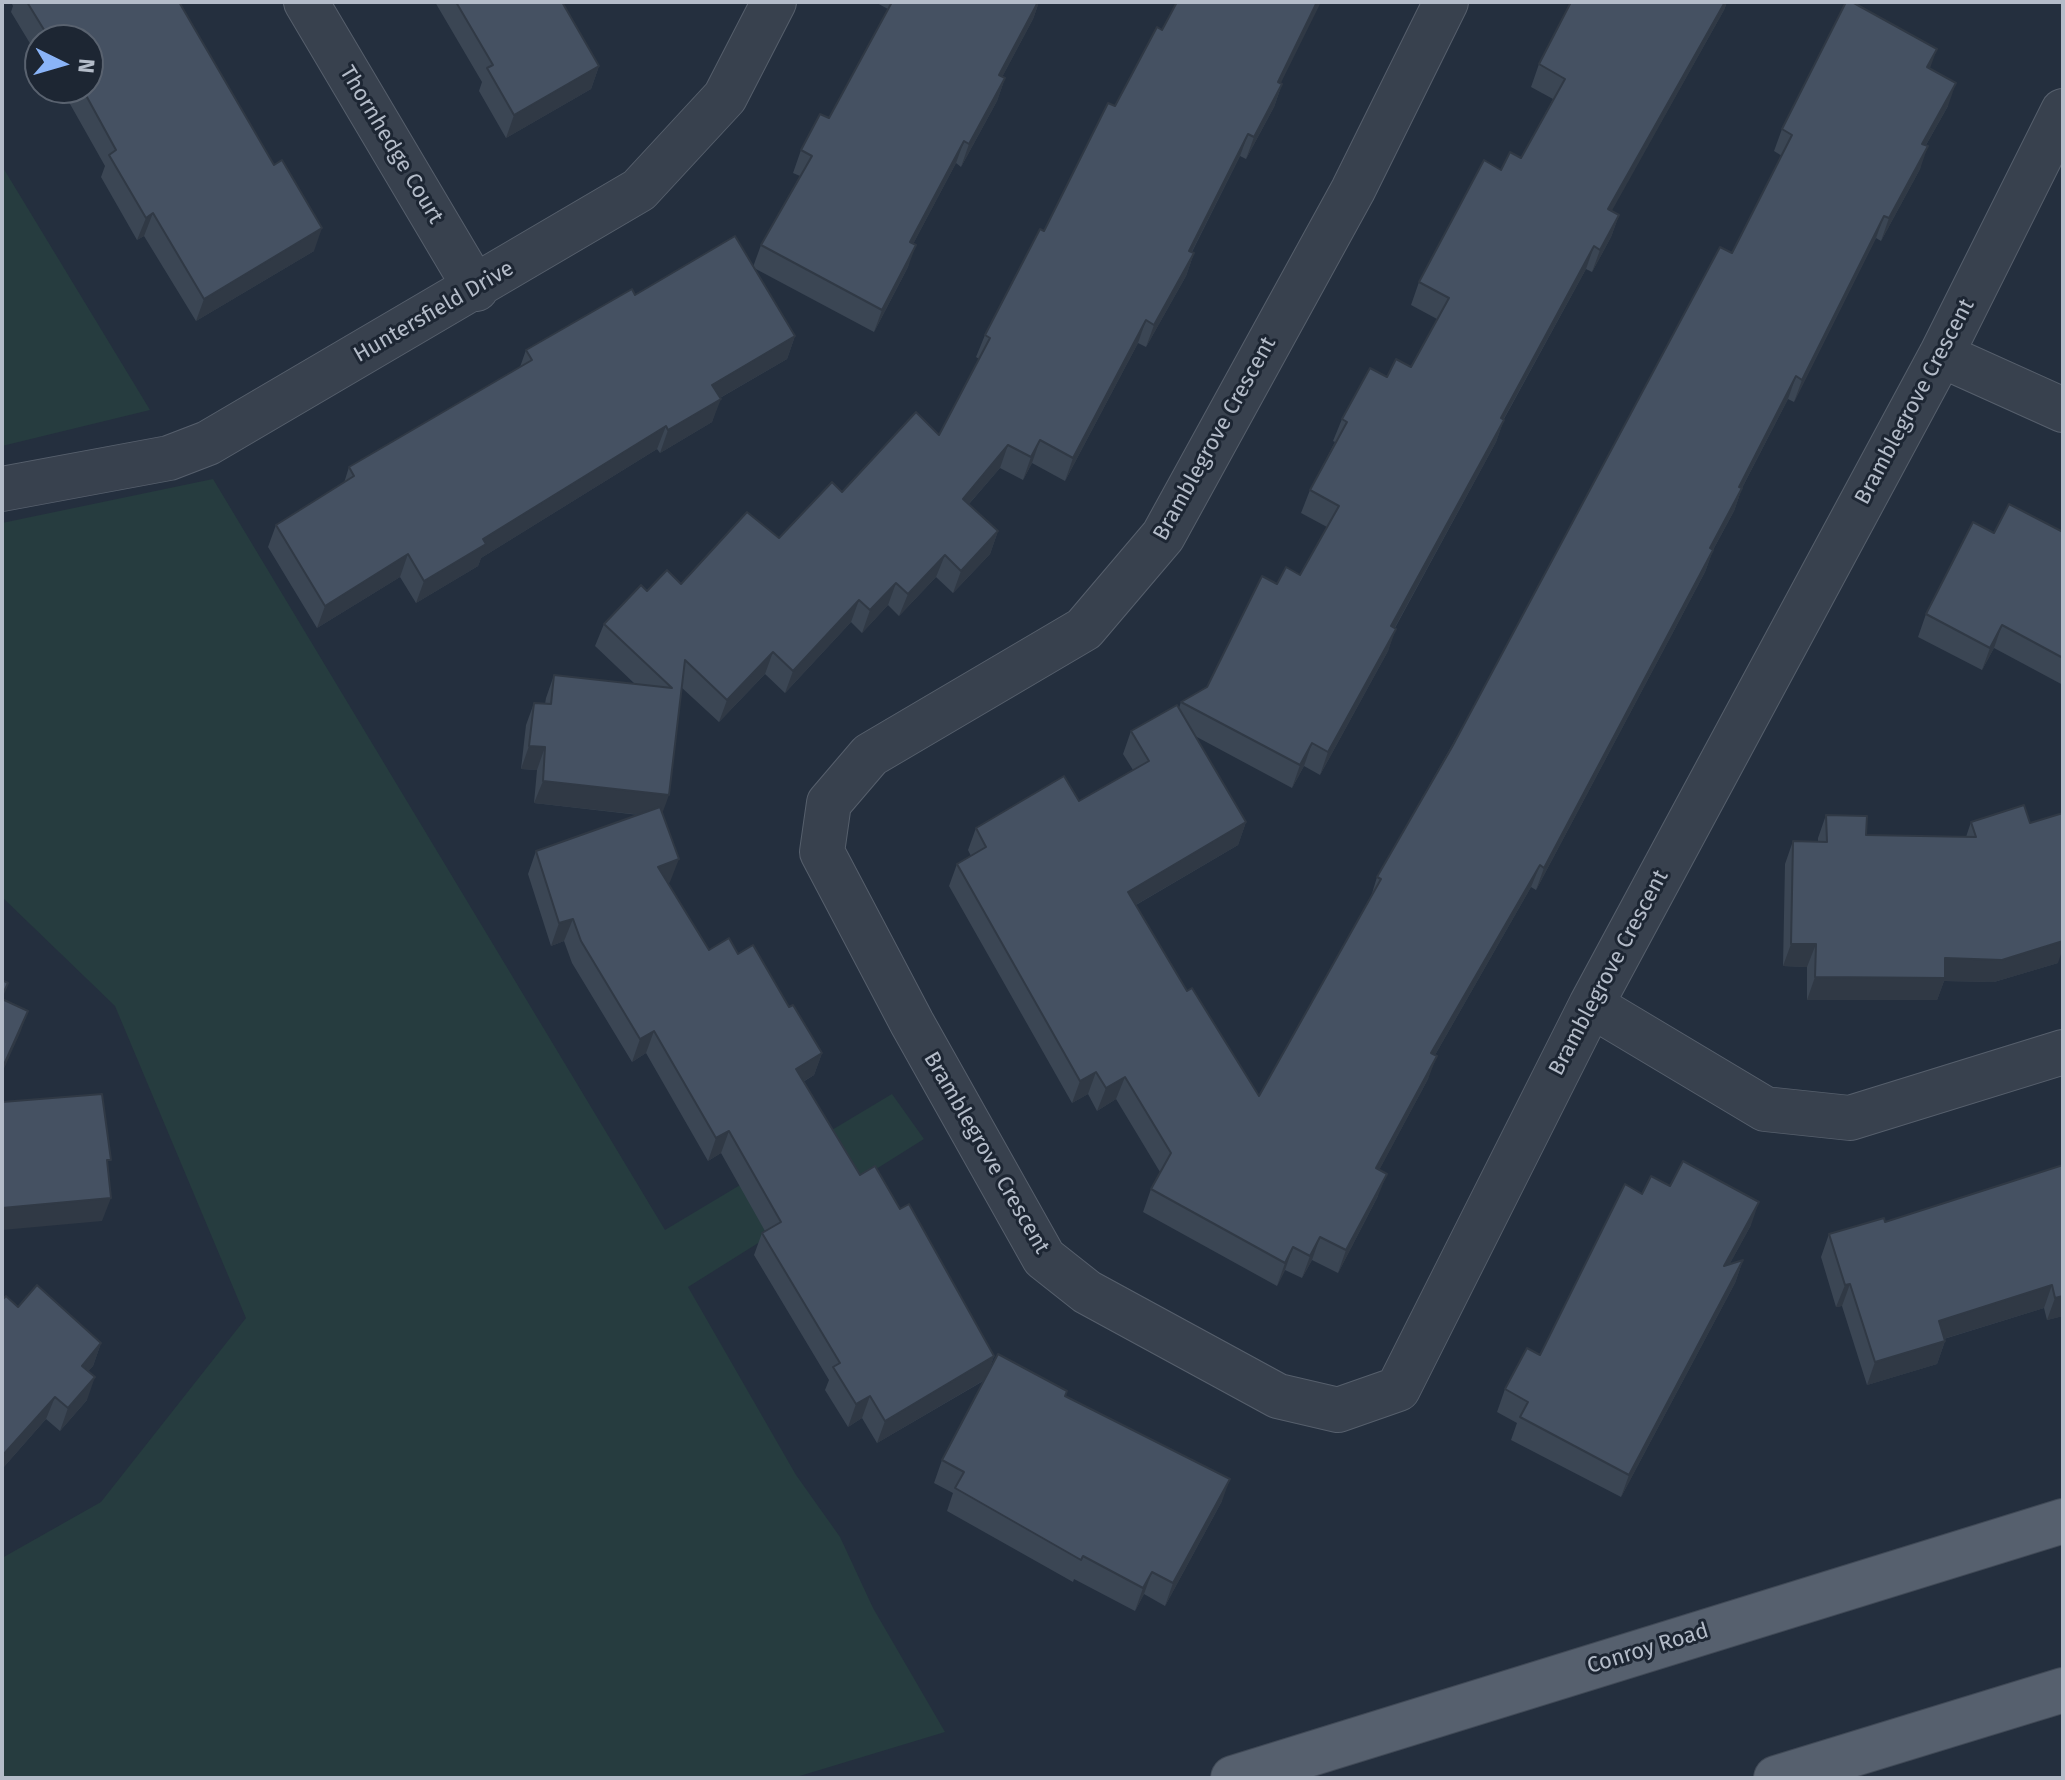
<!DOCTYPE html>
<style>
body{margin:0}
#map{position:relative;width:2065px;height:1780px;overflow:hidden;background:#242f3e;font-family:"Fira Sans",sans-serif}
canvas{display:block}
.frame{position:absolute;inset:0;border:4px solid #b4bcc9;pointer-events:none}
.north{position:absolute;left:24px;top:24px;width:80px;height:80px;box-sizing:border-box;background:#1d2633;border:2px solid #59626f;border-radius:50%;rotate:95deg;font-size:22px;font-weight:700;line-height:32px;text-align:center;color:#b4bcc9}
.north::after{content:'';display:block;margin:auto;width:28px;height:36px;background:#8ab4f8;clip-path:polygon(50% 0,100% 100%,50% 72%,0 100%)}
</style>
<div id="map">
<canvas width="2065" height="1780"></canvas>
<div class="frame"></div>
<div class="north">N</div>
</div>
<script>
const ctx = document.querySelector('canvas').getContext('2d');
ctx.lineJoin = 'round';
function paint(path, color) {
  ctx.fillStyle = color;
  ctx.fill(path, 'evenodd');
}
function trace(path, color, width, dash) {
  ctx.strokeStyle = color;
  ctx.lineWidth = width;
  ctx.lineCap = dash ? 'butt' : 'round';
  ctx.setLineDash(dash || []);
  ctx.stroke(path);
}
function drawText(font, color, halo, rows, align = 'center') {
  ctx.font = font + ' "Fira Sans",sans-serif';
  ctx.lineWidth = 6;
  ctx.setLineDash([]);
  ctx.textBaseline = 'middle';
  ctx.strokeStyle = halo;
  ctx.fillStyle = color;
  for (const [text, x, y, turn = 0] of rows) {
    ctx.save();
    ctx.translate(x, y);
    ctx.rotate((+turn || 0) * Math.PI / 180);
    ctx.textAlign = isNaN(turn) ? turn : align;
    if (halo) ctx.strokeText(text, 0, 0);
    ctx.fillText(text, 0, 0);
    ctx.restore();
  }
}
paint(new Path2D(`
 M2,166L150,410L2,446Z
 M213,479L665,1230L892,1094L924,1139L688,1287L796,1475L840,1537L873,1608L945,1732L793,1778H2V1558L101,1502L246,1318L115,1006L2,897V523Z`), '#263c3f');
const minor = new Path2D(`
 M306,2L476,289
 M1446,2L1353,190L1163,536L1084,629L870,755L829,803L822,852L912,1023L1044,1258L1087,1292L1278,1396L1338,1410L1398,1389L1591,1005L1941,355L2063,111
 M1941,355L2063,410
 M2,489L169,458L208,443L639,190L725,97L774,2
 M1591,1005L1765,1109L1850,1118L2063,1052`);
const major = new Path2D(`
 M1233,1778L2063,1521
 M1776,1778L2063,1690`);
trace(minor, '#565f6c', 46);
trace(major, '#414a57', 46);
trace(minor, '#38414e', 44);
trace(major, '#56606e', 44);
paint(new Path2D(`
 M11,2H179L314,251L196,321L144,236L137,240L101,177L105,166L61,88H88V40H40V54L37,55L11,12L13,6Z
 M435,2H562L599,66L591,89L506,138L479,91L482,82Z
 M875,2H1039L1033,19L1002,77L1005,78L997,101L961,167L956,163L913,244L908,267L874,332L754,268L795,336L787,359L720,398L712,422L660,453L657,449L481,558L478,566L416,603L400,577L317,628L268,547L276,525L344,483L349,467L520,367L526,350L635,295L753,267L761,245L800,176L793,173L801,150L829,118L888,9Z
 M1571,2H1727L1724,10L1611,211L1619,215L1611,237L1592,272L1586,269L1504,419L1496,442L1395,628L1388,651L1320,775L1304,766L1292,788L1195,736L1246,822L1238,845L1136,905L1187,991L1259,1096L1370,900L1377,877L1732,253L1782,156L1774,151L1782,129L1930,69L1948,106L1926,145L1920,169L1881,241L1876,238L1794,402L1788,399L1742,488L1734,511L1713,550L1705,572L1536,890L1531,887L1435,1055L1428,1079L1379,1170L1378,1196L1338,1273L1312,1260L1302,1278L1285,1270L1277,1286L1143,1212L1151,1189L1160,1172L1116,1099L1097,1111L1088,1094L1072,1103L949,886L957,864L971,856L968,850L976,828L1079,801L1133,770L1123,754L1131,731L1179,708L1181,702L1207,687L1277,584L1300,575L1327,527L1301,513L1310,490L1335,442L1333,441L1342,419L1387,377L1411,367L1437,319L1411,305L1419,282L1501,170L1521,158L1553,99L1531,87L1539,64Z
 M1162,30L1300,42L1280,83L1282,84L1274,107L1246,159L1240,156L1192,252L1194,253L1186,276L1146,347L1138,343L1065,481L1032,463L1023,480L1000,468L969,504L998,531L990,554L953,593L936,577L899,616L888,605L862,633L851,622L785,693L765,674L719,722L681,687L662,813L670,882L668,883L709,950L738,954L789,1007L822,1053L814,1075L803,1082L860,1175L900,1209L994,1356L988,1374L1065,1396L1222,1501L1165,1606L1144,1594L1135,1611L1074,1579L1073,1582L947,1511L953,1493L934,1483L942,1460L985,1380L877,1443L862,1418L848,1427L825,1390L829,1380L754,1255L762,1233L765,1231L721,1153L708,1161L646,1053L632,1062L572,963L564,941L551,946L528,874L536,851L639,815L534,803L537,770L521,769L526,725L534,703L545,704L546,698L554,675L635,684L595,646L604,624L647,591L681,584L779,538L842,492L939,435L979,359L976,357L985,335L1115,106Z
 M2063,532V685L1994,648L1982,670L1918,637L1926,614L1994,533Z
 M1826,815L1866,835L1966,837L1971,822L2058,963L1994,982L1944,981L1937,1000H1807V967L1783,966L1785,864L1793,841L1818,842V838Z
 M2063,1165V1316L2047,1320L2044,1308L1944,1339L1945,1341L1937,1364L1867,1385L1842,1306L1836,1307L1821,1257L1829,1234L1885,1222Z
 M1670,1186L1751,1225L1729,1265L1743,1260L1735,1283L1621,1497L1511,1440L1517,1423L1497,1412L1505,1389L1540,1355L1642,1194Z
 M2,1300L101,1343L93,1366L88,1371L87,1400L60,1431L46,1419L2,1469Z`), '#3b4654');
paint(new Path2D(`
 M1038,2H1039L1033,19L991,98L999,75Z
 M1317,2H1321L1270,105L1278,82Z
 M1725,2H1727L1724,10L1600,232L1608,209Z
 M49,30L46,40H43L46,33Z
 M1937,49L1929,71L1927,67Z
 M599,66L591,89L506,138L514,115Z
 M1005,78L997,101L961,167L969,144Z
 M1956,83L1948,106L1914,166L1922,144Z
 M1282,84L1274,107L1246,159L1254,137Z
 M1248,134L1240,156L1181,273L1189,251Z
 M964,141L956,163L902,265L910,242Z
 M1928,146L1920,169L1881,241L1889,218Z
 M153,213L144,236L137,240L146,218Z
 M1619,215L1611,237L1592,272L1600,250Z
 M1884,216L1876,238L1794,402L1802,380Z
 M322,228L314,251L196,321L204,299Z
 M916,245L908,267L874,332L882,310Z
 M1594,246L1586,269L1492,440L1501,418Z
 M1194,253L1186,276L1146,347L1154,325Z
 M1146,320L1138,343L1065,481L1073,458Z
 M795,336L787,359L704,407L712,385Z
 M1796,376L1788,399L1731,509L1739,487Z
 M721,399L712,422L660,453L668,430Z
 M1504,420L1496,442L1383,649L1391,626Z
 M666,426L657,449L481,558L478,566L416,603L424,581L483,539Z
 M1040,440L1032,463L1023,480L1031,457Z
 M1008,445L1000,468L954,521L963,499Z
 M1742,488L1734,511L1702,570L1710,548Z
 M998,531L990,554L953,593L961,571Z
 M1713,550L1705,572L1536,890L1544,868Z
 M408,554L400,577L317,628L325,606Z
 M945,555L936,577L899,616L908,594Z
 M896,583L888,605L862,633L870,610Z
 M859,600L851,622L785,693L793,671Z
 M2002,625L1994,648L1982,670L1990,648Z
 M1396,629L1388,651L1320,775L1328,752Z
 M773,652L765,674L719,722L727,700Z
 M1312,743L1304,766L1292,788L1300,765Z
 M529,746L545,747L537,770L521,769Z
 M543,781L669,795L661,817L534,803Z
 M1246,822L1238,845L1120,914L1128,892Z
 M679,859L670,882L650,889L658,867Z
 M1540,865L1531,887L1423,1076L1431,1053Z
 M573,919L564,941L551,946L559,923Z
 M2063,928V948L2058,963L1994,982L1944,981L1937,1000H1807L1815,977L1945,958Z
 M1791,944H1816L1807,967L1783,966Z
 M28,1011L20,1033L2,1073V1069Z
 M654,1031L646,1053L632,1062L640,1039Z
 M822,1053L814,1075L787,1091L796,1069Z
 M1437,1056L1428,1079L1368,1191L1376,1168Z
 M1096,1072L1088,1094L1072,1103L1080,1081Z
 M1125,1077L1116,1099L1097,1111L1106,1088Z
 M729,1131L721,1153L708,1161L716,1138Z
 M1387,1174L1378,1196L1338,1273L1346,1250Z
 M111,1198L102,1221L2,1230V1208Z
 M1759,1202L1751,1225L1716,1289L1724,1266Z
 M1320,1237L1312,1260L1302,1278L1310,1256Z
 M1293,1247L1285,1270L1277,1286L1285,1263Z
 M1743,1260L1735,1283L1621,1497L1629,1475Z
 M1850,1284L1842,1306L1836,1307L1845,1285Z
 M2052,1285L2044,1308L1930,1343L1939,1321Z
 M2063,1296V1316L2047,1320L2055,1298Z
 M1945,1341L1937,1364L1867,1385L1875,1362Z
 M101,1343L93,1366L74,1388L82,1366Z
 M994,1356L986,1379L877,1443L885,1421Z
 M95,1377L87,1400L60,1431L68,1408Z
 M870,1396L862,1418L848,1427L856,1404Z
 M55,1397L46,1419L2,1469V1456Z
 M1230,1479L1222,1501L1165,1606L1173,1583Z
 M1152,1572L1144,1594L1135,1611L1143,1588Z`), '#303945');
const building = new Path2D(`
 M27,2H179L274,165L282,160L322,228L204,299L153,213L146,218L109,155L116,150L82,88H88V40H55L49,30L46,33Z
 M456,2H562L599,66L514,115L487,68L493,65Z
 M892,2H1038L999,75L1005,78L969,144L964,141L910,242L916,245L882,310L761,245L812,156L801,150L820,114L829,118Z
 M1177,2H1317L1278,82L1282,84L1254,137L1248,134L1189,251L1194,253L1154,325L1146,320L1073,458L1040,440L1031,457L1008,445L963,499L998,531L961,571L945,555L908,594L896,583L870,610L859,600L793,671L773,652L727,700L685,660L669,795L543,781L545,747L529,746L534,703L551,704L554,675L672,688L604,624L641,585L647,591L667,570L681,584L747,512L779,538L832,482L842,492L916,412L939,435L990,338L985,335L1040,229L1044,231L1108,103L1115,106L1157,27L1162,30Z
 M1571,2H1725L1608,209L1619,215L1600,250L1594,246L1501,418L1504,420L1391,626L1396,629L1328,752L1312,743L1300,765L1181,702L1207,687L1262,576L1277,584L1286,567L1300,575L1339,506L1310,490L1347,422L1342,419L1370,368L1387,377L1396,359L1411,367L1449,298L1419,282L1484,160L1501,170L1510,152L1521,158L1565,79L1539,64Z
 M1846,2H1852L1937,49L1927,67L1956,83L1922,144L1928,146L1889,218L1884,216L1802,380L1796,376L1739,487L1742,488L1710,548L1713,550L1544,868L1540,865L1431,1053L1437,1056L1376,1168L1387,1174L1346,1250L1320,1237L1310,1256L1293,1247L1285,1263L1151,1189L1171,1153L1125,1077L1106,1088L1096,1072L1080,1081L957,864L986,847L976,828L1064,776L1079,801L1149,761L1131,731L1177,705L1246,822L1128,892L1187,991L1192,988L1259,1096L1381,879L1377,877L1452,747L1720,247L1732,253L1792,135L1782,129Z
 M735,236L795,336L712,385L721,399L668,430L666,426L483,539L486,544L424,581L408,554L325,606L276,525L354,476L349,467L532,360L526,350L632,289L635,295Z
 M2009,504L2063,532V658L2002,625L1990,648L1926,614L1973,522L1994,533Z
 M2024,805L2030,823L2063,813V941L2002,960L1945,958V978L1815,977L1816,944H1791L1793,841L1827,842L1826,815L1867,816L1866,835L1976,837L1971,822Z
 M660,807L679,859L658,867L709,950L729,938L738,954L753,945L789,1007L793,1005L822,1053L796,1069L860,1175L875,1166L900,1209L909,1204L994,1356L885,1421L870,1396L856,1404L833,1367L840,1363L762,1233L781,1222L729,1131L716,1138L654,1031L640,1039L581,941L573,919L559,923L536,851Z
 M2,980L8,983L2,996Z
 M2,999L28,1011L2,1069Z
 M102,1094L111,1160H107L111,1198L2,1208V1102Z
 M1683,1161L1759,1202L1724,1266L1743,1260L1629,1475L1520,1417L1528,1402L1505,1389L1527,1348L1540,1355L1625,1184L1642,1194L1651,1176L1670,1186Z
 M2063,1165V1296L2055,1298L2052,1285L1939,1321L1945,1341L1875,1362L1850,1284L1845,1285L1829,1234L1884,1218L1885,1222Z
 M37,1285L101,1343L82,1366L95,1377L68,1408L55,1397L2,1456V1300L6,1296L18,1307Z
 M998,1354L1067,1391L1065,1396L1230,1479L1173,1583L1152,1572L1143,1588L1083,1556L1081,1560L955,1488L964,1472L942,1460Z`);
paint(building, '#455162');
trace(building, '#303945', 2);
drawText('22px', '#b4bcc9', '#1d2633', [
 ["Thornhedge Court",391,145,59],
 ["Huntersfield Drive",434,312,-30],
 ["Bramblegrove Crescent",1915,402,-62],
 ["Bramblegrove Crescent",1215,439,-61],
 ["Bramblegrove Crescent",1609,973,-62],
 ["Bramblegrove Crescent",986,1153,60],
 ["Conroy Road",1648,1649,-17]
]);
</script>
